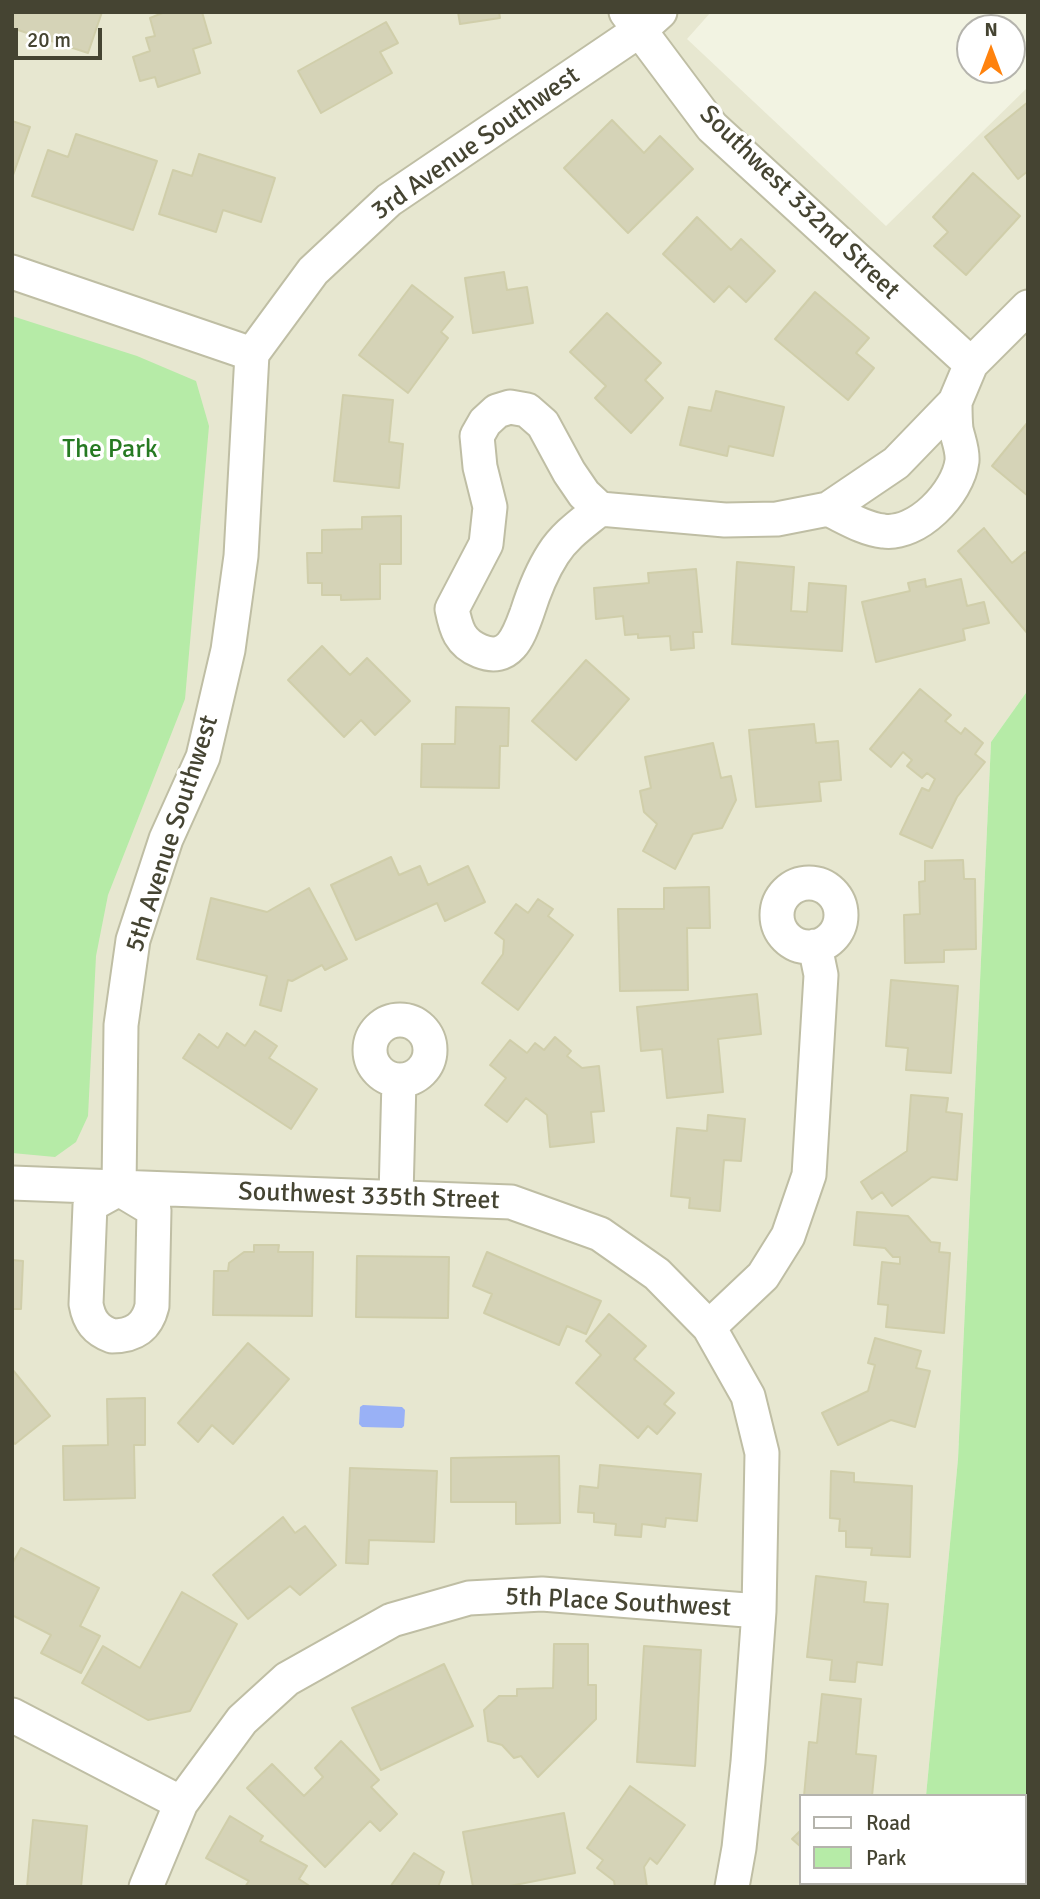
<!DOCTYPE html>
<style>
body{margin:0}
#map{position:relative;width:1040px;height:1899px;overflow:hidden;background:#f2f3e2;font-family:Signika,sans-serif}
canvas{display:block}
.frame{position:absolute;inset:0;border:14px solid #454432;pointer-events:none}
.legend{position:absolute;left:799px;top:1794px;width:228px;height:91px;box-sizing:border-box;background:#fff;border:2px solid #b5b4ad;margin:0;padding:9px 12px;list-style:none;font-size:21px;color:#454432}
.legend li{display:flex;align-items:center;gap:14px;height:35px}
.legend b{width:35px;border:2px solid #b5b4ad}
.north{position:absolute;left:956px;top:14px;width:70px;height:70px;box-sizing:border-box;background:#fff;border:2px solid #b5b4ad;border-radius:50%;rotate:0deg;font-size:19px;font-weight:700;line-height:28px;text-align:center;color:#454432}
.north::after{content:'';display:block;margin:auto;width:24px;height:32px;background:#ff820d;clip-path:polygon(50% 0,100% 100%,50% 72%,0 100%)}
.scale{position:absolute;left:14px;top:28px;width:88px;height:32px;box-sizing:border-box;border:4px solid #454432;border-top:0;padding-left:9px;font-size:21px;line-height:24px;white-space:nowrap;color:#454432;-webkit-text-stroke:5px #fff;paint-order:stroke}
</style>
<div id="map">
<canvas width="1040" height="1899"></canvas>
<div class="frame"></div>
<ul class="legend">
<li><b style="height:9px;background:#fff"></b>Road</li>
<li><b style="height:19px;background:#b6eba7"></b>Park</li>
</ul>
<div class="north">N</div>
<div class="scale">20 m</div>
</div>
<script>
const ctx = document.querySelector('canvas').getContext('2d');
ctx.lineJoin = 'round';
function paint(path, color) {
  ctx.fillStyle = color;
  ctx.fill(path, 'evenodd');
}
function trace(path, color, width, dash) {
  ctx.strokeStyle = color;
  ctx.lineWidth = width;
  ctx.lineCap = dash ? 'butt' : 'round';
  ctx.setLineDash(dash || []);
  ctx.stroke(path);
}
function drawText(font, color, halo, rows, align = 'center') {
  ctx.font = font + ' Signika,sans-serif';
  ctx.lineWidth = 7;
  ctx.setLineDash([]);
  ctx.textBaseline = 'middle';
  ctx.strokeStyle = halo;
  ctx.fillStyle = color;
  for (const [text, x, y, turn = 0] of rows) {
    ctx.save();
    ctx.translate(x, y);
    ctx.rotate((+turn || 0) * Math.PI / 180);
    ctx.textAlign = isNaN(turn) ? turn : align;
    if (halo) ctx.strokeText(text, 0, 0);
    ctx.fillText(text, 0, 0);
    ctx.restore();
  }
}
paint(new Path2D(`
 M12,12H711L687,39L886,226L1028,87V690L991,742L958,1459L926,1796H800V1883H917L916,1887H12Z`), '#e7e7d0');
paint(new Path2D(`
 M12,316L137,356L196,381L209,426L185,699L108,895L96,956L88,1116L76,1142L55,1157L12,1153Z
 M1028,690V1887H916L917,1883H1024V1796H926L958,1459L991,742Z`), '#b6eba7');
paint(new Path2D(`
 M363,1405L402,1407L405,1410L404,1426L402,1428L362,1427L359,1424L360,1407Z`), '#99b1f6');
const building = new Path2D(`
 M12,12H102L88,53L12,28Z
 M202,12L211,43L193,49L200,73L158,87L155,77L140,81L133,57L150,51L146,38L155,36L150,18L165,12Z
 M458,12H499L500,18L460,24Z
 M386,22L398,43L380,52L392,73L321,113L298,71Z
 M1028,102V171L1018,179L985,137Z
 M612,120L644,153L660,136L693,169L628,233L564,168Z
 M12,121L30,127L12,178Z
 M76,134L157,161L133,230L32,196L48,150L68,157Z
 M199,154L275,178L261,222L223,210L216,232L159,214L173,170L192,176Z
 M973,173L1020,216L966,275L934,246L948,232L933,217Z
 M697,217L731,250L741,239L775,271L746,302L729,286L714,302L663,254Z
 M504,272L507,290L527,287L533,323L473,333L465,278Z
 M412,285L453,317L441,332L448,338L408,393L359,355Z
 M815,292L869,338L856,353L874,368L848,400L775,339Z
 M607,313L661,363L645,380L663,398L631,433L595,398L606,386L570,352Z
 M716,391L784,407L773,456L729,446L727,456L680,445L689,407L711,411Z
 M343,395L393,400L389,442L403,444L399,488L334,481Z
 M1028,422V496L992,466Z
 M401,516V564H380V599L341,600V595H322V583H308L307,553H322V530L362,529V517Z
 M984,528L1012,563L1025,552L1028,555V634L958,551Z
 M737,562L794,567L791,611L807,612L809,583L846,586L842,651L732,644Z
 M696,569L702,632H693L694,648L671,650L670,636L638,638V634L625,635L623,616L596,619L594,588L649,583L648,573Z
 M925,579L926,587L961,579L967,606L984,602L989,623L963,629L965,640L876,662L862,602L910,591L908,583Z
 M322,646L350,675L367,658L410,701L375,735L361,720L344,737L288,680Z
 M586,660L629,699L576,760L532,721Z
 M920,689L951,715L945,721L961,734L965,728L983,743L975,754L985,762L957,797L932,848L900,834L922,788L929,791L935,779L927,773L922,778L907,766L912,760L903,752L891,767L870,749Z
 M456,707L509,708L508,746H500L499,788L421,787L422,744H455Z
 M814,724L816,743L838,741L841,780L819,782L821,801L756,807L749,730Z
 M713,743L721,778L731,776L736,800L722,828L693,834L675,869L643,851L657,824L644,812L640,791L651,788L645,757Z
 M391,857L399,875L420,866L428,885L468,866L485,902L445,921L437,903L356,940L331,885Z
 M963,860L964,879H975L976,949L944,950V962L905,963L904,915L920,914L919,882L925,881V861Z
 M709,887L710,928H687L688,990L620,991L618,909H664V888Z
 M309,888L347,959L325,970L322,965L292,981L288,980L281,1011L260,1005L267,976L197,959L211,898L267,912Z
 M538,899L553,909L548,916L573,935L518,1010L482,983L503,954L504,940L495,933L516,904L528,913Z
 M891,980L958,986L951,1073L906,1070L908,1048L886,1046Z
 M757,994L761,1034L718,1039L723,1092L667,1098L662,1049L641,1051L637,1007Z
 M255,1031L277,1046L269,1058L317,1089L291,1129L183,1058L199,1034L218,1048L227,1033L245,1046Z
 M555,1037L571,1051L567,1056L582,1068L599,1066L604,1111L591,1112L594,1142L550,1147L547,1115L526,1098L507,1122L485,1105L506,1078L490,1065L510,1040L527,1053L535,1043L544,1050Z
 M911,1095L948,1098L946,1112L962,1114L957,1180L932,1177L892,1206L882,1192L872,1199L861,1182L907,1151Z
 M708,1115L745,1119L741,1161L724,1160L720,1211L689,1208L690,1198L671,1196L677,1128L707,1131Z
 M857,1212L908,1216L931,1242L940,1243L939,1252L950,1253L944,1333L886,1327L888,1305L878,1304L882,1262L900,1264V1257H893L885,1248L854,1245Z
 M254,1245H279L278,1252H313L312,1316L213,1315L214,1271H228L229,1263L244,1252H254Z
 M487,1252L601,1301L586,1334L567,1326L559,1345L484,1313L492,1294L473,1286Z
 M357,1256L449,1257L448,1318L356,1317Z
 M12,1260L23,1261L21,1309H12Z
 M609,1314L646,1346L634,1359L674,1393L664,1404L675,1413L657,1434L648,1426L638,1438L576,1383L601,1355L586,1341Z
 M875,1338L921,1351L916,1368L930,1371L915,1427L891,1420L838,1445L822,1413L868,1391L875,1365L868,1363Z
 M248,1343L289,1379L233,1444L212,1425L198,1442L178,1423Z
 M12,1369L50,1416L15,1444L12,1440Z
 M145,1398V1445H134L135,1498L64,1500L63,1446L108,1445L107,1399Z
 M559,1456L560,1523L516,1524V1502H451V1458Z
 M600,1465L701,1474L697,1521L666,1518L665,1527L642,1524L641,1537L615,1535L616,1524L594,1522V1513L578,1512L580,1486L598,1488Z
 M350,1468L437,1471L434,1542L369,1540L368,1564L346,1563Z
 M831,1471L854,1473V1482L912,1486L910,1557L871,1555L872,1548L846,1547V1531H839L840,1519L830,1518Z
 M283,1517L295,1533L305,1526L336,1565L300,1595L290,1586L248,1619L213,1575Z
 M21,1548L99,1588L80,1626L100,1636L81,1673L41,1653L51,1635L12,1615V1564Z
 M816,1576L866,1582L864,1602L888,1604L882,1665L857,1662L855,1682L830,1680L832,1660L807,1657Z
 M182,1592L237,1624L190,1711L148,1720L82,1683L103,1646L140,1668Z
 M554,1644H588V1685H596V1719L538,1777L521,1756L514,1758L502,1745L488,1741L484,1710L499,1696H517V1689L553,1688Z
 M644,1646L701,1650L695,1766L637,1762Z
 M444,1664L473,1726L381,1770L352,1708Z
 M822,1694L861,1699L856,1754L876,1756L872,1796H804L809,1742L817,1743Z
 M341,1741L379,1780L371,1787L397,1814L380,1831L370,1821L325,1867L247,1788L272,1764L304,1796L323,1777L315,1768Z
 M630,1786L685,1825L657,1864L650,1858L644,1867L647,1887H615L614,1881L597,1868L603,1860L587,1848Z
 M564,1813L575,1873L505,1887H473L463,1832Z
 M230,1816L263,1836L260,1841L307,1866L299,1879L311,1887H245L249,1881L206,1858Z
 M33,1820L87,1826L81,1887H27Z
 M800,1831V1846L792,1839Z
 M414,1853L444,1872L438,1887H390Z
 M822,1883H872V1887H822Z`);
paint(building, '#d5d3b7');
trace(building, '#d0ceaa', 2);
const minor = new Path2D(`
 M626,12L712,127L971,364
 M12,272L252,354
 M252,354L313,271L389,200L640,30L660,12
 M600,509C583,523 565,535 553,554C542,571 533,594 527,613C519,635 510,663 480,651C460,643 456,629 452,609L486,544L490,507L480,467L477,436L485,422L497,411L510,407L527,410L543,424L569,472L584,494L600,509L725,520L777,519L828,509L896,463L955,402L971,364L1028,307
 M828,509C845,517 864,529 883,531C917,536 958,493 962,461C963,450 958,439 956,429C955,420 955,410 955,402
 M777 915a32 32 0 1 1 64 0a32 32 0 1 1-64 0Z
 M370 1050a30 30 0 1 1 60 0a30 30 0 1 1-60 0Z
 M12,1183L511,1202L600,1234L657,1274L709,1327L748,1396L762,1453L759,1611L748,1762L739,1848L732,1887
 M119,1189L121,1025L133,940L166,839L203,757L228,650L241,556L252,354
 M119,1189L154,1210L152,1306C147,1327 134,1336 112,1336C96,1330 89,1321 86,1304L90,1205Z
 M396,1196L399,1080
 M709,1327L763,1276L788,1236L809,1175L821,975L815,946
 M12,1715L181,1803
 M146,1887L181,1803L242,1720L287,1679L392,1620L469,1598L542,1594L759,1611`);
trace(minor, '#bfbea4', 37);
trace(minor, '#fff', 33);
drawText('26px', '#454432', '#fff', [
 ["3rd Avenue Southwest",476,144,-35],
 ["Southwest 332nd Street",799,203,44],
 ["5th Avenue Southwest",173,834,-72],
 ["Southwest 335th Street",369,1197,2],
 ["5th Place Southwest",618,1603,3]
]);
drawText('26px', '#267a22', '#fff', [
 ["The Park",110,450]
]);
</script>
